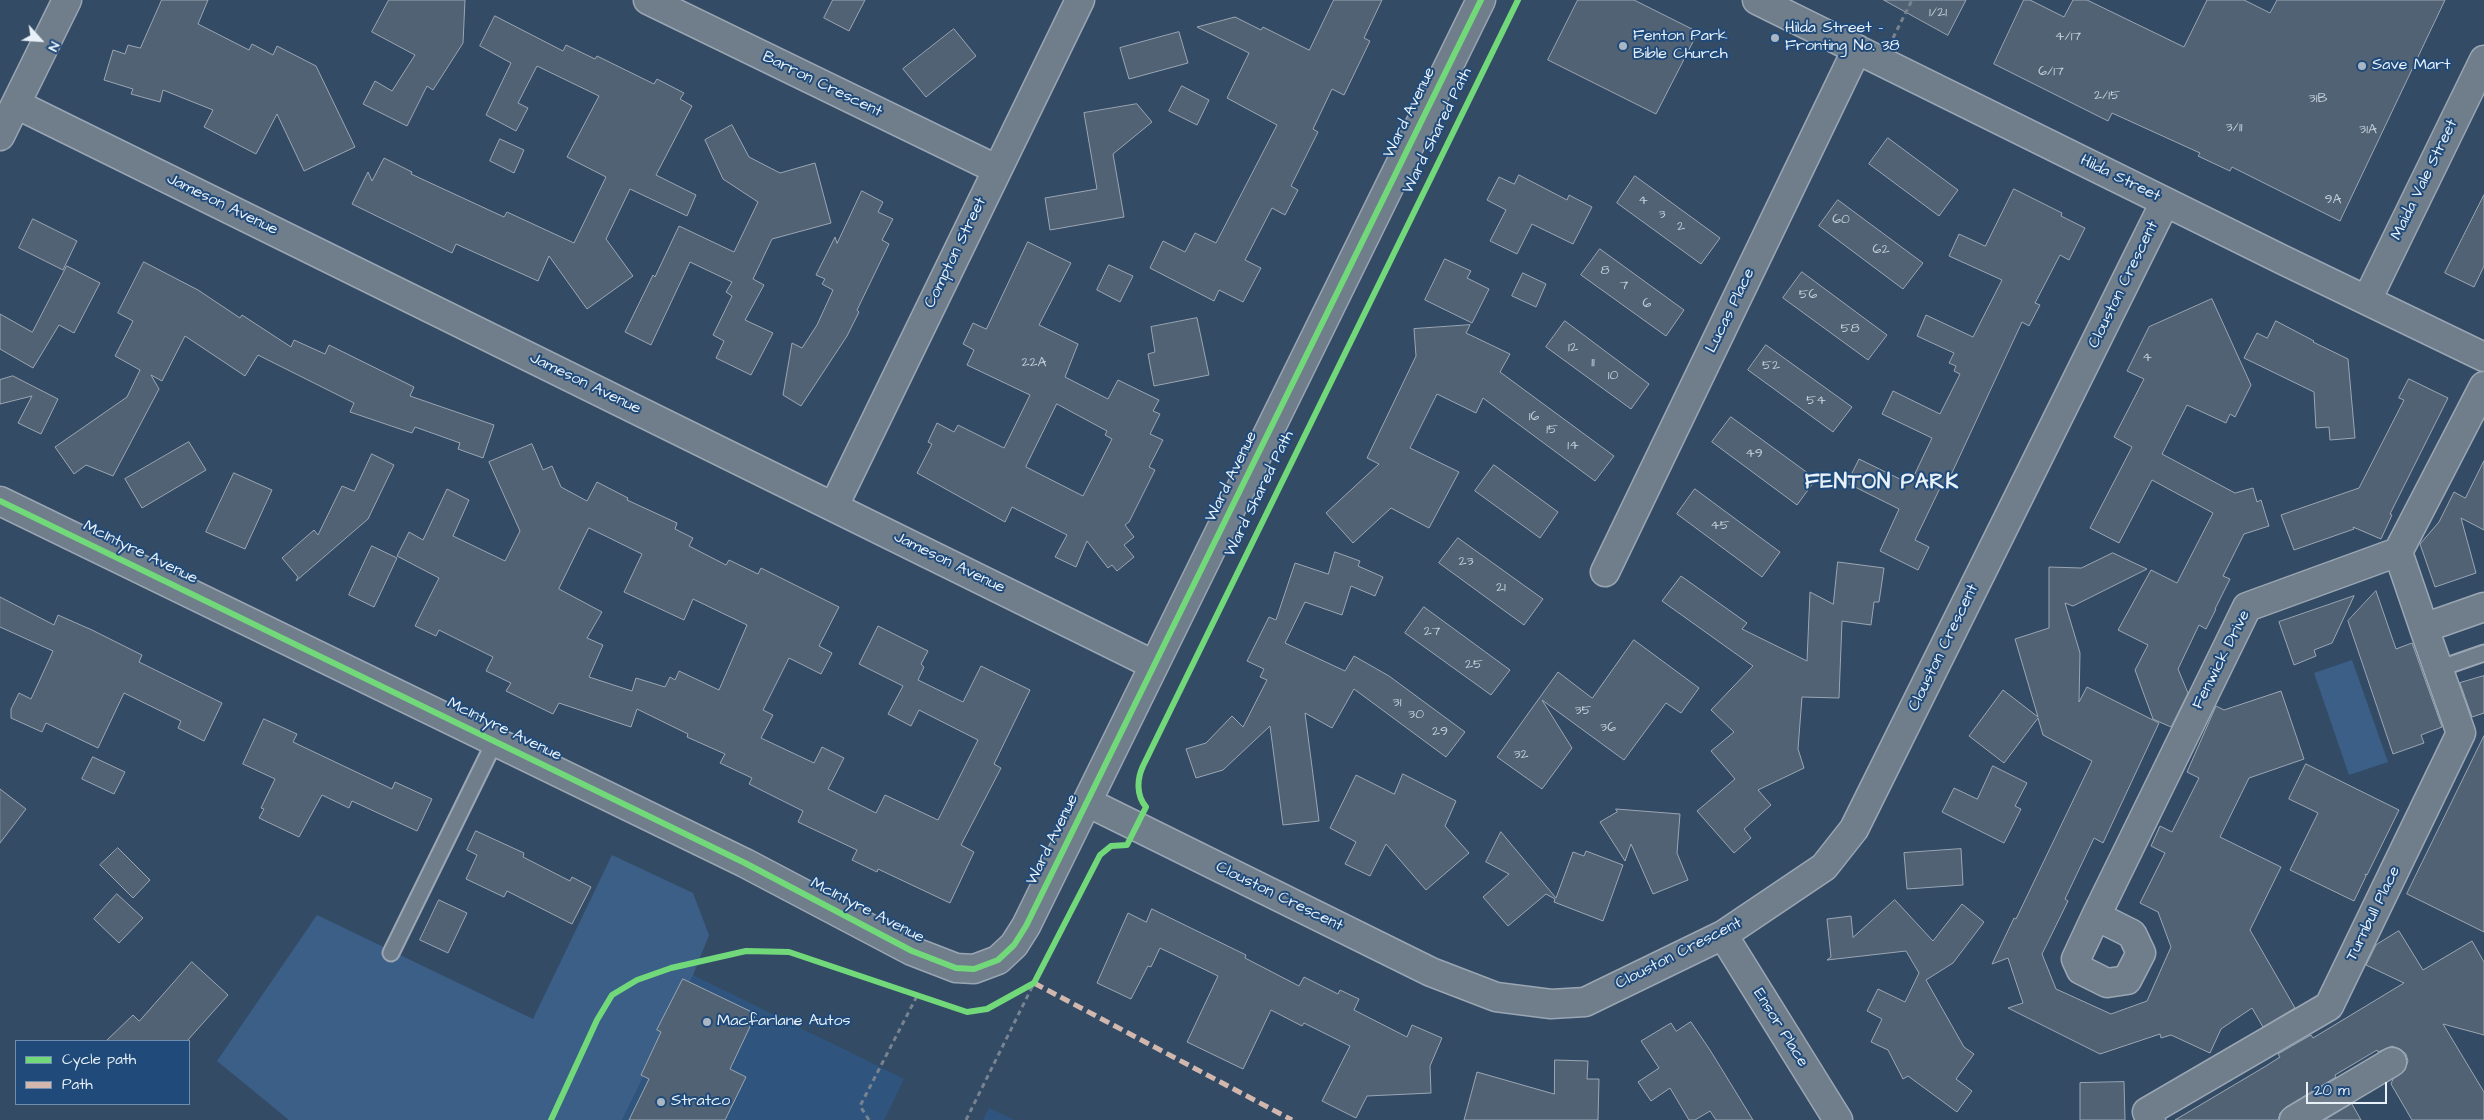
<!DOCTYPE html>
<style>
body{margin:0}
#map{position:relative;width:2484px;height:1120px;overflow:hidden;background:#344b65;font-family:"Architects Daughter",sans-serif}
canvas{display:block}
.legend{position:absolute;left:15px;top:1040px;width:175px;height:65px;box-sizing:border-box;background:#1f4a7a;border:1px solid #6f8dac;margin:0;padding:6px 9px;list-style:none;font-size:15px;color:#e8f1f8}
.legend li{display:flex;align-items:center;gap:10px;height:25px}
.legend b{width:25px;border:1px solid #6f8dac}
.north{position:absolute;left:15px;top:15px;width:50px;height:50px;-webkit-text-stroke:4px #1f4a7a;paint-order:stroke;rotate:116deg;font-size:14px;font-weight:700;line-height:20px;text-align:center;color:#e8f1f8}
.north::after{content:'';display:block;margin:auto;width:18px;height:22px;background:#e8f1f8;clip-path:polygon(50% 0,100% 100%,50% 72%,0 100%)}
.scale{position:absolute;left:2306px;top:1082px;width:81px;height:22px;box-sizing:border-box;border:2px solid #e8f1f8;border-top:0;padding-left:6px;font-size:15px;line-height:18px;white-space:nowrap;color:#e8f1f8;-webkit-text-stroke:4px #1f4a7a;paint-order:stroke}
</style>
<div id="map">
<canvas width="2484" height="1120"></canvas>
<ul class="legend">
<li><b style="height:6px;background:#71d979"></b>Cycle path</li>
<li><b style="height:6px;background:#d1b7ad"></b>Path</li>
</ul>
<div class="north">N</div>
<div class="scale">20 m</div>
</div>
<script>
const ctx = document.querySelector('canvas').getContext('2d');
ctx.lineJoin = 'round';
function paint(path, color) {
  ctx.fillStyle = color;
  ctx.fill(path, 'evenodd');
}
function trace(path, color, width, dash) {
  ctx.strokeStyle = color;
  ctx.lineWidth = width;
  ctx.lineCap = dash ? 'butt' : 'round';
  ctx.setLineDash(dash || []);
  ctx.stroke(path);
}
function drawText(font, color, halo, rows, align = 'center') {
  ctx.font = font + ' "Architects Daughter",sans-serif';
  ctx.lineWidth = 4;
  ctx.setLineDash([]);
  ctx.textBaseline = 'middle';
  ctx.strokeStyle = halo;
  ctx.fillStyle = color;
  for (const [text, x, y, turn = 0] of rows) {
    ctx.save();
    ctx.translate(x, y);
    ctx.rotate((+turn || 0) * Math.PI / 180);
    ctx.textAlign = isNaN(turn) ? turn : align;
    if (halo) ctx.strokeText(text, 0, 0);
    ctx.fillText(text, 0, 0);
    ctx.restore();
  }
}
paint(new Path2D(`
 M693,975L904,1079L884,1120H622Z
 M989,1108L1014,1120H983Z`), '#2f557f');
paint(new Path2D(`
 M2352,660L2388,762L2349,775L2314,673Z
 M612,855L693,893L709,935L693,975L622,1120H289L217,1061L317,915L533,1019Z`), '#3b5f87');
const building = new Path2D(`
 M162,0H208L198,24L249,50L252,44L273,55L277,46L316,66L355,147L304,171L277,114L256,154L204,127L213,110L163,90L160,102L131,94L133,89L104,80L113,50L125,54L128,45L140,48Z
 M389,0H465L463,43L433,90L427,86L407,126L363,104L375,81L392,91L415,55L372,32Z
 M833,0H865L849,31L824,18Z
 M1334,0H1382L1364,38L1370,41L1344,95L1332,89L1313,129L1318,132L1291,186L1298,190L1285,215L1272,208L1245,260L1261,268L1243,302L1219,290L1214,301L1150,268L1163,241L1185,252L1195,233L1216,243L1277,125L1227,98L1249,53L1197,27L1235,17L1261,30L1263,27L1309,50Z
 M1578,0H1634L1698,32L1656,114L1548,60Z
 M1884,0H1966L1948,35Z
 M2024,0H2030L2064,17L2073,0H2087L2184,47L2207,0H2244L2270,13L2277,0H2445L2340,221L2232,167L2230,171L2198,156L2200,153L2112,113L2108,121L1994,64Z
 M495,16L563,51L566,45L595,59L597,56L654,84L657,79L684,93L680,99L692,106L656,175L696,195L687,216L630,189L606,239L633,276L587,309L549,256L538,281L456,244L452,253L352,204L368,172L372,181L384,158L412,172L411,174L504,217L507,212L574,243L606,177L567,157L599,96L537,66L518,103L528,108L516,131L486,115L511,63L480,46Z
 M954,29L976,56L926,97L903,69Z
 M1179,32L1188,63L1129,79L1120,48Z
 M1182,86L1209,100L1197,125L1169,111Z
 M1137,104L1152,122L1113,154L1124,217L1050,230L1045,198L1097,189L1084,113Z
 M732,125L749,157L780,173L815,163L831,223L772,239L753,279L764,285L745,320L773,333L751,375L716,358L724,341L713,335L732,296L726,292L732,282L690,262L651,345L625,332L653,275L655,277L679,226L734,252L758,202L723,179L705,140Z
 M1888,138L1958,190L1939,216L1869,164Z
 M500,139L524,150L514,173L490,161Z
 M1519,175L1567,200L1569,195L1592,207L1573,244L1532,224L1517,254L1490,241L1506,210L1487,200L1499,177L1514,184Z
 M1635,176L1720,238L1701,264L1617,203Z
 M2014,189L2062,213L2061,216L2085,228L2069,260L2060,255L2035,303L2040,305L2029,326L2022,322L1944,490L1940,488L1915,540L1929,547L1918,570L1880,551L1899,509L1847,483L1859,459L1910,484L1932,438L1882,414L1893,391L1940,414L1960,374L1954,371L1956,366L1949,363L1954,353L1917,336L1926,315L1973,337L2002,280L1949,256L1959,234L1985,246Z
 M862,191L883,202L878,212L893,219L882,240L889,244L857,310L859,312L847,336L801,406L783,395L792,343L802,348L817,325L833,290L822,284L825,279L816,275L835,237L837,243Z
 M2484,195V266L2474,287L2445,273Z
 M1838,200L1923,263L1903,289L1819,226Z
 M33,219L77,241L63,270L19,248Z
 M1028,242L1071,263L1039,325L1078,344L1065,377L1108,399L1118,380L1159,400L1153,411L1160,414L1150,434L1163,440L1149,467L1155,470L1129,522L1125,525L1134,537L1124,545L1134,557L1117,571L1112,565L1108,568L1087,541L1076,567L1055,557L1067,535L1012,507L1005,522L917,473L932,444L928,442L937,423L954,432L958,425L1004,448L1030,395L967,365L974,350L963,344L973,323L986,329ZM1057,404L1107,431L1105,435L1112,439L1083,496L1026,467Z
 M1600,249L1684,310L1666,336L1581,275Z
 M1445,259L1471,271L1467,278L1489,289L1472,323L1425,300Z
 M144,262L198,290L240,318L242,315L291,347L294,340L325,354L329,345L414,387L410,396L494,425L483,458L458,449L460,443L415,427L412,433L350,412L354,403L258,355L245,376L185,336L162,381L151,375L159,389L113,476L86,465L74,474L55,447L127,397L140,370L115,356L133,321L118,313Z
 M1109,265L1133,276L1120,302L1097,290Z
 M67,266L100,283L74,333L59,325L33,368L0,349V314L32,332Z
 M1802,272L1887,335L1868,360L1783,298Z
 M1523,273L1546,284L1536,307L1512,296Z
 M2212,299L2251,385L2235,417L2230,414L2226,423L2187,405L2162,454L2235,493L2253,488L2257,502L2261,500L2269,526L2244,534L2223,576L2230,579L2215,609H2216L2206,629L2199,625L2178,669L2188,693L2171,727L2153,719L2135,670L2148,645L2118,630L2151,570L2177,583L2213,513L2152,480L2119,543L2090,528L2132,447L2114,437L2144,379L2127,371L2149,327Z
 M1197,318L1209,375L1154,386L1148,354L1155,352L1151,327Z
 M1565,321L1649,384L1631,409L1546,347Z
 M2276,321L2314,341L2313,342L2348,359L2355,438L2330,440L2329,427L2316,428L2314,392L2244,358L2257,333L2267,338Z
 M1470,325L1466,333L1510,354L1500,372L1614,456L1595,481L1483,398L1476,413L1437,394L1410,448L1459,472L1429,528L1391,508L1353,543L1326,513L1379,464L1367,458L1416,356L1414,329Z
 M1766,345L1852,407L1833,432L1748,370Z
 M13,376L58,399L41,434L18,423L32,396L0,404V380Z
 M2409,379L2448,398L2390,514L2392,515L2381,539L2353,527L2354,529L2294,550L2281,515L2359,488L2404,400L2399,398Z
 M1731,417L1816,479L1797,505L1712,442Z
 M189,442L206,470L142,508L125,479Z
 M532,444L543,470L552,466L561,487L587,501L597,482L628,498L627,500L677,523L675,529L693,538L689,546L726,565L729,560L758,574L761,568L839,607L819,646L832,653L821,674L789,658L763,710L773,715L761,738L814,763L822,747L844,758L828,789L876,813L885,795L938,820L978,740L919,710L911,726L888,714L903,686L859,664L878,626L928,651L921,664L924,667L918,680L963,702L981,666L1030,690L994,764L1001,768L961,845L974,852L950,903L878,869L877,872L852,860L857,850L798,822L803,811L749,784L752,778L720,763L725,754L687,737L688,734L637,709L631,727L559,703L553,714L506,691L511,683L486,671L493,657L439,630L436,636L415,626L439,578L397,556L409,532L423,540L447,489L469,500L453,536L505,561L520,531L489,462ZM589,528L642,554L624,592L684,620L693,599L747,625L719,690L679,671L675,680L670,677L665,687L636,678L632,691L589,677L603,645L587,638L602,612L559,589Z
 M372,454L394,465L368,519L296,581L298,577L282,558L314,530L318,535L342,486L354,491Z
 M2484,461V530L2461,518L2476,573L2435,587L2420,544L2439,522L2454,492L2465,498Z
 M1494,465L1558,512L1540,538L1475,491Z
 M234,473L272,490L245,549L206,532Z
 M1695,489L1780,552L1762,577L1677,514Z
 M1458,538L1543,599L1524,625L1439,563Z
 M372,546L397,558L374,607L349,595Z
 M1335,552L1360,561L1358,566L1383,577L1375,596L1351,586L1342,615L1305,602L1285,643L1345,671L1354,656L1389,676L1465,732L1446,757L1354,689L1332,728L1305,713L1319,821L1283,825L1270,726L1223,770L1196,778L1186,749L1206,743L1232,716L1243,727L1267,680L1260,677L1264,669L1247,661L1269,617L1276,620L1295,563L1328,574Z
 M2113,553L2147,569L2073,606L2065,603L2080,653L2079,702L2087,687L2159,723L2103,843L2094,838L2065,899L2068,901L2042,954L2056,989L2111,1014L2147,1001L2171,947L2158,912L2140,903L2165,853L2151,846L2160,826L2172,832L2199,778L2187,772L2216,706L2224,710L2281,691L2304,759L2249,778L2220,837L2281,867L2250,930L2295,1008L2263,1027L2252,1008L2221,1029L2210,1053L2171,1035L2161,1038L2160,1034L2100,1054L2008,1008L2023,1003L2008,958L1992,964L2014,918L2016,919L2092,761L2043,735L2038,718L2004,763L1969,736L2003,690L2038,717L2015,639L2049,628V567L2081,568Z
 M1838,562L1884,568L1879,602H1874L1871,625L1842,621L1839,698L1802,697L1798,749L1804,768L1758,790L1771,805L1744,829L1751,838L1734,853L1697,811L1735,779L1711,751L1734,732L1711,710L1753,666L1662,601L1681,576L1747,623L1742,629L1807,661L1810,592L1833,604Z
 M2376,591L2396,649L2412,643L2442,727L2421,735L2424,743L2393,754L2348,621Z
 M2354,596L2332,643L2314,650L2316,656L2294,665L2279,622Z
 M0,597L54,625L58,615L92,630L142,655L139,662L222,703L204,741L178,728L181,721L124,693L98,748L46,723L42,732L11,718V709L19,693L31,699L53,651L0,627Z
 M1424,607L1510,670L1491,695L1405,633Z
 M1634,640L1699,688L1681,713L1666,703L1624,760L1542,700L1572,748L1542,789L1497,757L1558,672L1592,698Z
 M2484,676V713L2472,717L2460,683Z
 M264,719L297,734L293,742L392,789L395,782L432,799L417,831L352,801L349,808L322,795L299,837L259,818L264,809L261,808L275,779L243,764Z
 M2484,736V932L2407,894Z
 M93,757L125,772L114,794L82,779Z
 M2306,764L2399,810L2367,875L2365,874L2366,876L2354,901L2290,870L2318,813L2289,799Z
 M1993,766L2027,783L2015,806L2021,809L2004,843L1942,812L1954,788L1977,799Z
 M1403,774L1456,801L1445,826L1469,853L1426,890L1386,844L1370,876L1345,864L1356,842L1330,828L1356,775L1394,794Z
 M0,789L26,809L0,843Z
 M1616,809L1680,814L1677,853L1688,880L1653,894L1631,844L1625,861L1600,822L1617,812Z
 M476,831L524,853L523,857L570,881L572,877L591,887L572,924L507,891L504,897L466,879L477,855L467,850Z
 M1501,832L1556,898L1573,852L1584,856L1586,851L1623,865L1603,921L1554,902L1555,899L1546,894L1508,926L1483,897L1509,874L1486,862Z
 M118,848L150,880L133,898L100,865Z
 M1961,849L1963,885L1907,889L1904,853Z
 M117,894L143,918L119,943L94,919Z
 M439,900L467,913L448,953L420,940Z
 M1895,900L1933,941L1962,904L1984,922L1953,963L1926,980L1964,1047L1974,1054L1956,1079L1972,1091L1957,1112L1908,1076L1903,1079L1888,1050L1871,1042L1882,1019L1867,1011L1878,989L1905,1002L1919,973L1906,951L1827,960L1831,957L1827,919L1851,916L1853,937Z
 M1152,909L1246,955L1245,958L1299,986L1304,977L1338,994L1340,990L1359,999L1354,1010L1407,1037L1412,1025L1442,1038L1430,1066L1431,1093L1367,1096L1356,1118L1322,1101L1350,1046L1304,1023L1302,1026L1271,1010L1243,1069L1187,1042L1218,976L1160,948L1151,967L1148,966L1131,999L1097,983L1128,913L1146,922Z
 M2399,931L2423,970L2472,941L2484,962V1035L2443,1024L2484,1092V1120H2412L2391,1084L2393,1079L2405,1070L2408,1061L2406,1054L2400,1049L2392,1046L2378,1052L2377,1050L2335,1075L2336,1077L2286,1107L2280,1113L2278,1120H2175L2266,1066L2280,1057L2278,1054L2311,1035L2313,1038L2404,983L2366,965L2376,945Z
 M192,962L228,995L187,1041H106L133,1015L139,1021Z
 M683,979L756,1014L730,1069L746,1077L725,1120H629L649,1079L641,1075L661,1032L657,1030Z
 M1691,1022L1710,1050L1753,1120H1716L1710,1111L1695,1120H1689L1670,1088L1651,1101L1638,1082L1659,1068L1641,1041L1671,1023L1676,1031Z
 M1555,1060L1588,1061L1587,1079H1599L1598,1120H1464L1477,1072L1554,1094Z
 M2124,1082L2125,1120H2080V1083Z
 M2352,1104L2361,1120H2325Z`);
paint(building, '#516275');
trace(building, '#9aa6b3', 1);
const lane = new Path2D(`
 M2438,669L2484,653
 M391,953L495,741`);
const street = new Path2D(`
 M648,0L996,169
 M1757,0L2283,260L2484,357
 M16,104L1154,665
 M0,136L67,0
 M2367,300L2484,60
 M0,501L745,863L912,951L956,968L974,969L998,960L1014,945L1026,926L1481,0
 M834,506L1080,0
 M2398,552L2424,628
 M1605,572L1857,49
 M1087,802L1431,972L1496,997L1551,1004L1585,1002L1723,935L1824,867L1854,829L2165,202
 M2096,916L2132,934L2141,953L2127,980L2107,983L2081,970L2076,959L2096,916L2247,607L2398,552L2484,386
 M1723,935L1838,1120
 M2151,1120L2147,1112L2329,1006L2461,733L2424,628L2484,607
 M2294,1120L2392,1062`);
trace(lane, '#9aa6b3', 19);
trace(street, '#9aa6b3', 31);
trace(new Path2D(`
 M1893,38L1912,0
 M869,1120L860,1106L917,996
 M966,1120L1034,983`), '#778390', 3, [5, 4]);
trace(lane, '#707e8c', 15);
trace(street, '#707e8c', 28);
trace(new Path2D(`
 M1034,983L1292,1120`), '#d1b7ad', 5, [10, 5]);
trace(new Path2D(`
 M0,501L745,863L912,951L956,968L974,969L998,960L1014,945L1026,926L1481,0
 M551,1120L597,1020L612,995L637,980L671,968L746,951L789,952L967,1012L987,1009L1034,983L1100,855L1111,846L1127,845L1146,807C1136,795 1137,779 1143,766L1518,0`), '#71d979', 6);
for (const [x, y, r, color] of [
 [1775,38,5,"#a9b7c5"],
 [1623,46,5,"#a9b7c5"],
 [2362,66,5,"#a9b7c5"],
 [707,1022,5,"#a9b7c5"],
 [661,1102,5,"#a9b7c5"]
]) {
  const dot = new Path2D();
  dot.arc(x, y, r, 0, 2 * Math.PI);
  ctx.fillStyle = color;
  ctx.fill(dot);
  trace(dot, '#1f4a7a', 2);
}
drawText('14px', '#c2cdd7', null, [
 ["1/21",1938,13],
 ["4/17",2068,37],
 ["6/17",2051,72],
 ["2/15",2107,96],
 ["31B",2318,99],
 ["3/11",2234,128],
 ["31A",2368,130],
 ["9A",2333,200],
 ["4",1643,201],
 ["3",1662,215],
 ["60",1841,220],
 ["2",1681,227],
 ["62",1881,250],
 ["8",1605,271],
 ["7",1624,286],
 ["56",1808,295],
 ["6",1647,304],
 ["58",1850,329],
 ["12",1573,348],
 ["4",2147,358],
 ["22A",1034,363],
 ["11",1593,363],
 ["52",1771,366],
 ["10",1613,376],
 ["54",1816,401],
 ["16",1534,417],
 ["15",1552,430],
 ["14",1573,446],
 ["49",1754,454],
 ["45",1720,526],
 ["23",1466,562],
 ["21",1501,588],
 ["27",1432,632],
 ["25",1474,665],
 ["31",1397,703],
 ["35",1583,711],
 ["30",1416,715],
 ["36",1608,728],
 ["29",1440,732],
 ["32",1521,755]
]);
drawText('16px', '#e8f1f8', '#1f4a7a', [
 ["Hilda Street -",1785,29],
 ["Fronting No. 38",1785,47],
 ["Fenton Park",1633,37],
 ["Bible Church",1633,55],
 ["Save Mart",2372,66],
 ["Macfarlane Autos",717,1022],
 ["Stratco",671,1102]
], 'left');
drawText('16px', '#e8f1f8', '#1f4a7a', [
 ["Barron Crescent",822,85,26],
 ["Ward Avenue",1410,113,-64],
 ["Ward Shared Path",1438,131,-64],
 ["Hilda Street",2120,179,26],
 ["Maida Vale Street",2425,180,-64],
 ["Jameson Avenue",222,205,26],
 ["Compton Street",956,253,-64],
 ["Clouston Crescent",2124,285,-64],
 ["Lucas Place",1731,311,-64],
 ["Jameson Avenue",585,384,26],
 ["Ward Avenue",1232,477,-64],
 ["Ward Shared Path",1260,494,-64],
 ["McIntyre Avenue",140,553,26],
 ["Jameson Avenue",949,563,26],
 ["Clouston Crescent",1944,648,-64],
 ["Fenwick Drive",2222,660,-63],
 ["McIntyre Avenue",504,730,26],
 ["Ward Avenue",1053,840,-64],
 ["Clouston Crescent",1279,897,26],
 ["McIntyre Avenue",867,911,27],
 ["Turnbull Place",2374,914,-64],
 ["Clouston Crescent",1679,954,-27],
 ["Ensor Place",1780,1028,58]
]);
ctx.letterSpacing = '1px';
drawText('bold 21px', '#e8f1f8', '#1f4a7a', [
 ["FENTON PARK",1882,484]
]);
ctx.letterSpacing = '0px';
</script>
